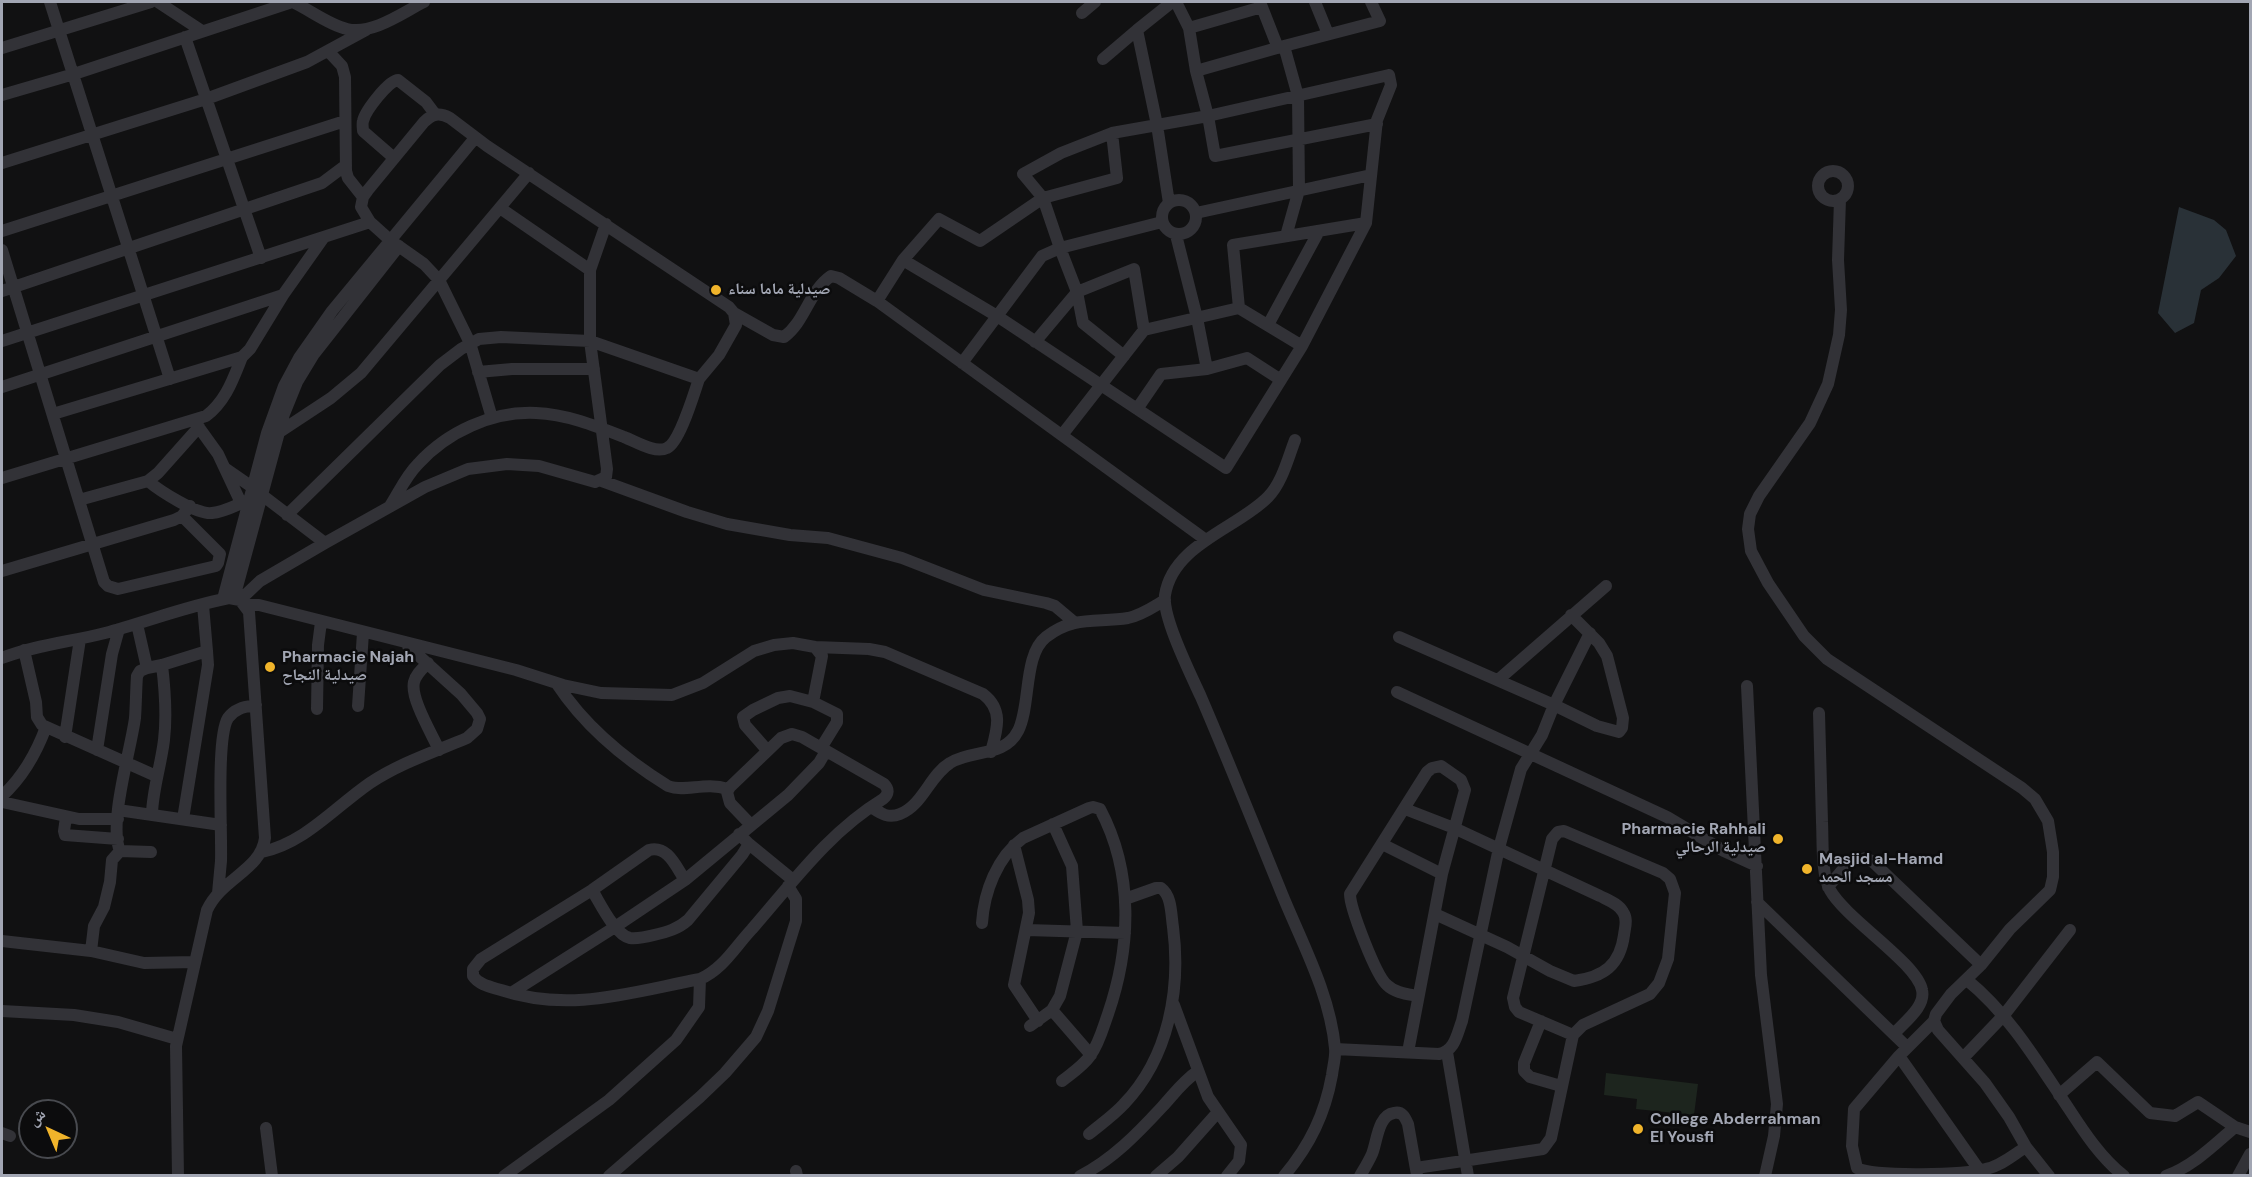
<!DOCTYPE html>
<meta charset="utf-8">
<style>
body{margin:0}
#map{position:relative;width:2252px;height:1177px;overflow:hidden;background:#111112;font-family:"DM Sans","Noto Naskh Arabic",sans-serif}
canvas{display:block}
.frame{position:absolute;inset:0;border:3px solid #a2a6b3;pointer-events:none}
.north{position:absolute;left:18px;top:1099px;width:60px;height:60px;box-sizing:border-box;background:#0c0c0d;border:2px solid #484a4f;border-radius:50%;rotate:316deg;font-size:16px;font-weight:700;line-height:24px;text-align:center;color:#a2a6b3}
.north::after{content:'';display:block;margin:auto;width:21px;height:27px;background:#f0b42b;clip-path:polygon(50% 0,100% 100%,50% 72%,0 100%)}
</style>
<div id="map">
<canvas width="2252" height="1177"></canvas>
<div class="frame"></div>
<div class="north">ش</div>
</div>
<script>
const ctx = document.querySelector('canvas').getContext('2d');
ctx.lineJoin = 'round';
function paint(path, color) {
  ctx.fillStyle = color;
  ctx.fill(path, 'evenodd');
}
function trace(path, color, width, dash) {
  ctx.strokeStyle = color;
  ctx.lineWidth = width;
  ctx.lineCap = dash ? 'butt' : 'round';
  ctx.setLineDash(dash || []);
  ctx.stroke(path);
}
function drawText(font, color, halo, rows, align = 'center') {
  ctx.font = font + ' "DM Sans","Noto Naskh Arabic",sans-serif';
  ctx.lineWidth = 5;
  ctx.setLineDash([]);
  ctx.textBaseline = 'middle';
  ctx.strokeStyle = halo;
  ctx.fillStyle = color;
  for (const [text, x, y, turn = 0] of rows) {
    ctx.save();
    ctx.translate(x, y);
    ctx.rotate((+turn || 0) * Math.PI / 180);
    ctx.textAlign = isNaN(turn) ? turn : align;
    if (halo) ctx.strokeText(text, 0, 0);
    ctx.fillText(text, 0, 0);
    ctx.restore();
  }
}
paint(new Path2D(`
 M1606,1073L1698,1084L1694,1115L1636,1109L1637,1099L1604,1095Z`), '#1d251e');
paint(new Path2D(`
 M2179,207L2214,220L2226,230L2236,256L2219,278L2201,290L2194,323L2175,333L2158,313Z`), '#293137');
trace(new Path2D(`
 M50,2L170,379
 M158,2L202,31
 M293,2C310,10 329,25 347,29C373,35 402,13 424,2
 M1176,2L1189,28
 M1260,2L1278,48
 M1315,2L1328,34
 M1082,13L1095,2
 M185,37L261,258
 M1284,46L1380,21L1371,2
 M2,48L151,2
 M328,51L342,66L345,77L346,171L348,178L363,197
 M1103,59L1137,30
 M1196,71L1189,28L1262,7
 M2,95L74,74L292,2
 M394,158L363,131C363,129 362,123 363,121C365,111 389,80 398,80L426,102L435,114
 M2,163L206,99L307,62L366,30
 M1818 186a15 15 0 1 1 30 0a15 15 0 1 1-30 0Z
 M1840,199L1838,260L1841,310L1839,335L1828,384L1810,423L1759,496L1750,514L1748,529L1751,551L1768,583L1804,636L1827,659L2022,788L2035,799L2048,821L2053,852V877L2050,890L2010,929L1981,965L1951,994L1936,1014L1934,1021L1938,1030L1985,1083L2009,1117L2026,1147L2049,1176
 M1162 217a17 17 0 1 1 34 0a17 17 0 1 1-34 0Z
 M1169,203L1157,125L1137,30L1172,2
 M500,208L590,270
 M1196,213L1371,175
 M2,231L345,121
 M1176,235L1197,318L1207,369
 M1286,236L1299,190L1298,96L1284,46L1196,71L1208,116L1215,156L1377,124
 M2,250L104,582L108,586L118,589L216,566L218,563L220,554L182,516
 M903,260L939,219L980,241L1043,198L1117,178L1112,133
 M2,291L322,183L346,165
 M877,301L903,260L997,316L1226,468L1302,346L1366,223L1377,120L1391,85L1389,75L1208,116L1112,133L1061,153L1023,174L1043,198L1060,248L1077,292L1083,323L1124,356
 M1239,308L1233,245L1366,223
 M734,313L773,335L784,337C805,322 809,291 831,276L839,278L877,301L1206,540
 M1268,325L1319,231
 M2,341L370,222
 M1035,342L1077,292L1134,269L1144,330
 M962,363L1042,256L1060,248L1162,222
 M478,372L512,369H594
 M2,387L283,295
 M1137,409L1161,374L1207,369L1247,358L1281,380
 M53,414L242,357L250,349L283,295L324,237
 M195,422L218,454L241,503
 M278,433L331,398L361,373L529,173
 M1062,435L1144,330L1239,308L1302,346
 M226,469L252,487
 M2,478L206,416C226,401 233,379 242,357
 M148,481C160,491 197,515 212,513C225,512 238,504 249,500
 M602,481L687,512L727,524L790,535L828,538L902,558L984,590L1046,603L1055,606L1074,622
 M262,495L325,543
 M79,500L148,481L158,473L199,427
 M390,506C399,492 406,476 418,464C447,432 492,411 536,413C566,414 596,426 624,437C635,441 655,454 667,448C680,442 694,393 699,379
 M287,515L440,365L461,349L479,339L501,337L590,341L699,379L719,355L736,325L734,313L729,307L487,146L450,118C439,112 432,114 424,122L368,190L363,197L361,207L370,222L390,240L424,264L439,280L470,343L492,418
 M2,571L174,520L182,516L190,506
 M234,598L284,414L297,382L314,354L399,246
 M223,599L267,433L284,386L299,358L332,311L475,138
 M240,600L260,581L325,543L425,487L468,469L507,464L539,466L595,482L606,477L607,469L590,341V270L606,224
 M245,605H259L516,670L563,685L601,693L672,695L703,683L754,651L774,645L793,643L815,647L822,656L813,702
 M137,624L147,668L162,665L207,651L203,605
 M1399,637L1554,705L1597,726L1619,732L1622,728L1623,718L1607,656L1599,643L1571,615
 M815,647L869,649L885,652L983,694C1004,710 997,730 991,752
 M24,650L36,702L37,717L42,725L156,776
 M2,658C35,645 70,642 105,633C146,622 187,606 229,598L240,600L249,612L265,838C261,870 222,878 207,910L176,1046L178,1176
 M428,663C422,669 416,674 414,682C410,698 432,734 439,750
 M147,668L140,671L137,676C136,690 136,704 135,718C131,749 108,824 120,851L151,852
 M1498,680L1606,586
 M557,684C584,725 626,760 668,786C686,793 704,781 728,789
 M1747,686L1761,975L1777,1104L1774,1136L1765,1176
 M1397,692L1667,817L1724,851L1757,866
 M358,706L363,633
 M317,709L318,645L321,622
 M1819,713C1820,749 1821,786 1822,822C1823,841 1821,874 1830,890C1846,919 1917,963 1922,990C1926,1007 1904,1022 1894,1034
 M65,737L80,639
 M97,750L112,654L119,629
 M767,750L745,725L743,717L753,710L778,698L790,696L813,702L837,714V722L821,748
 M2,796C23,777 36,754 46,727
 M2,802L79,819H118
 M871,807C880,813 888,819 900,814C923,805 930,775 950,763C972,749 1004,758 1018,731C1031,706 1023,655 1046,637C1074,615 1097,623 1128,618C1142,615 1153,607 1165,600
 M1405,809L1454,828L1600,896C1608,900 1619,904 1623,912C1628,919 1625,927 1624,935C1620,965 1604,977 1574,981L1550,971L1507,947L1435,914
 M118,810L221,825
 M152,813C153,788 161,765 164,740C167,715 165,690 162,665
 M66,817L64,831L65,835L118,839
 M183,819L208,665L207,651
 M749,844L793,880
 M1382,844L1442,874
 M1014,845L1028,900L1029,913L1014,985L1038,1021
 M262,852C305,843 335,807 370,783C400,763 434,752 467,738L477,729L480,719L477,713L461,694L408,646
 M685,880C676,867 668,845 649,850L592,890L481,959L473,969V976C479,985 491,987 501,990C570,1013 631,992 700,979C723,969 735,947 752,929C793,882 829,832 883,799C889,794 889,789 884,784L802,737L792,734L781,738L730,787L727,792L730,803L751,825
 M1828,887L1849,862L1866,858L1873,862L1981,965
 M592,890C600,903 615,935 630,938C638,939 646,937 654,935C667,932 678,929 688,920L742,855L749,844L739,834
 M218,893C219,882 220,871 221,861C222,833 216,737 228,718C235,708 245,707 256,705
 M1757,902L1907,1047
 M982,923C984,892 997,857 1023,838L1089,808L1093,807L1100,809C1134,873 1131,947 1108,1014C1103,1028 1099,1044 1090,1056C1083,1066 1072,1073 1062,1081
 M1027,930L1125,933
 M2,941L91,951L144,963L195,962
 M91,951L94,926L104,907L110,882L112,860L120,851
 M1967,980C2010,1015 2038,1063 2069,1109C2084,1132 2101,1158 2124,1176
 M511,993L615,927L685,880L788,795L819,763L826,751
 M1174,1005L1208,1097L1241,1145L1239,1161L1227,1176
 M1052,1010L1091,1055
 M2,1011L74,1015L118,1022L177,1039
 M1541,1021L1524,1063V1071L1530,1077L1561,1086
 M1934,1021L1899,1056L1854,1109L1852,1146L1857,1168C1873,1177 1966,1175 1986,1169C2001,1166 2013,1155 2026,1147
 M1030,1026L1052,1010L1060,996L1077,931L1072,866L1053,824
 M1335,1049L1439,1054C1455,1051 1457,1034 1462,1021L1499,848L1521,769L1542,735L1554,705L1590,633
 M1408,1052L1442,874L1465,790L1461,780L1441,766L1432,768L1427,772L1350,894C1350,908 1376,976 1387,985C1395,993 1408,994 1418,996
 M1447,1052L1468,1176
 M1899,1056L1980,1171
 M1964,1057L2004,1015L2070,930
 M2059,1095L2097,1062L2150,1113L2175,1116L2198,1102L2235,1127L2250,1132
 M266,1128L272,1176
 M2,1133L10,1136
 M1089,1134C1101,1124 1114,1115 1124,1104C1169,1057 1181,989 1173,927C1171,915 1172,896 1161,888H1156L1125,899
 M1416,1168L1543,1149L1551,1138L1554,1124L1573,1035L1583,1025L1650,994L1659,983L1668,959L1675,893L1670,879L1663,873L1564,831L1558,832L1552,839L1513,998L1515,1007L1519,1012L1573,1035
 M796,1171L797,1176
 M504,1176L609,1100L676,1040L699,1007L700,979
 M609,1176L700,1097L725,1073L756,1037L768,1011L796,921V899L788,886
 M1080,1176C1112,1160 1138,1133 1162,1107C1174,1094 1183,1081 1198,1071
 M1156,1176L1178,1157L1218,1112
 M1284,1176C1310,1145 1325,1114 1332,1075C1333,1066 1336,1057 1335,1048C1330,994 1302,943 1282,894C1255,828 1229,762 1201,697C1191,675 1162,617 1165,595C1173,544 1238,528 1268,497C1282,483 1288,458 1295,440
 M1360,1176C1364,1169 1369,1161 1372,1154C1377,1142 1378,1115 1394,1113C1402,1111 1405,1117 1408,1124L1417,1175
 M2166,1176C2193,1166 2213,1146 2235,1127
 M2238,1176L2250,1154`), '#323237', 12);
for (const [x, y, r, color] of [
 [716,290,6,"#f0b42b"],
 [270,667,6,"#f0b42b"],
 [1778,839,6,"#f0b42b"],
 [1807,869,6,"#f0b42b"],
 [1638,1129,6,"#f0b42b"]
]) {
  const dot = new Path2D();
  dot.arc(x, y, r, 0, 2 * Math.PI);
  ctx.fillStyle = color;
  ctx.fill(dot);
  trace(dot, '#0c0c0d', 2);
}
drawText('bold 16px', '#a2a6b3', '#0c0c0d', [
 ["صيدلية ماما سناء",728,290],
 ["Pharmacie Najah",282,658],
 ["صيدلية النجاح",282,676],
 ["Pharmacie Rahhali",1766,830,"right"],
 ["صيدلية الرحالي",1766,848,"right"],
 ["Masjid al-Hamd",1819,860],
 ["مسجد الحمد",1819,878],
 ["College Abderrahman",1650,1120],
 ["El Yousfi",1650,1138]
], 'left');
</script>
